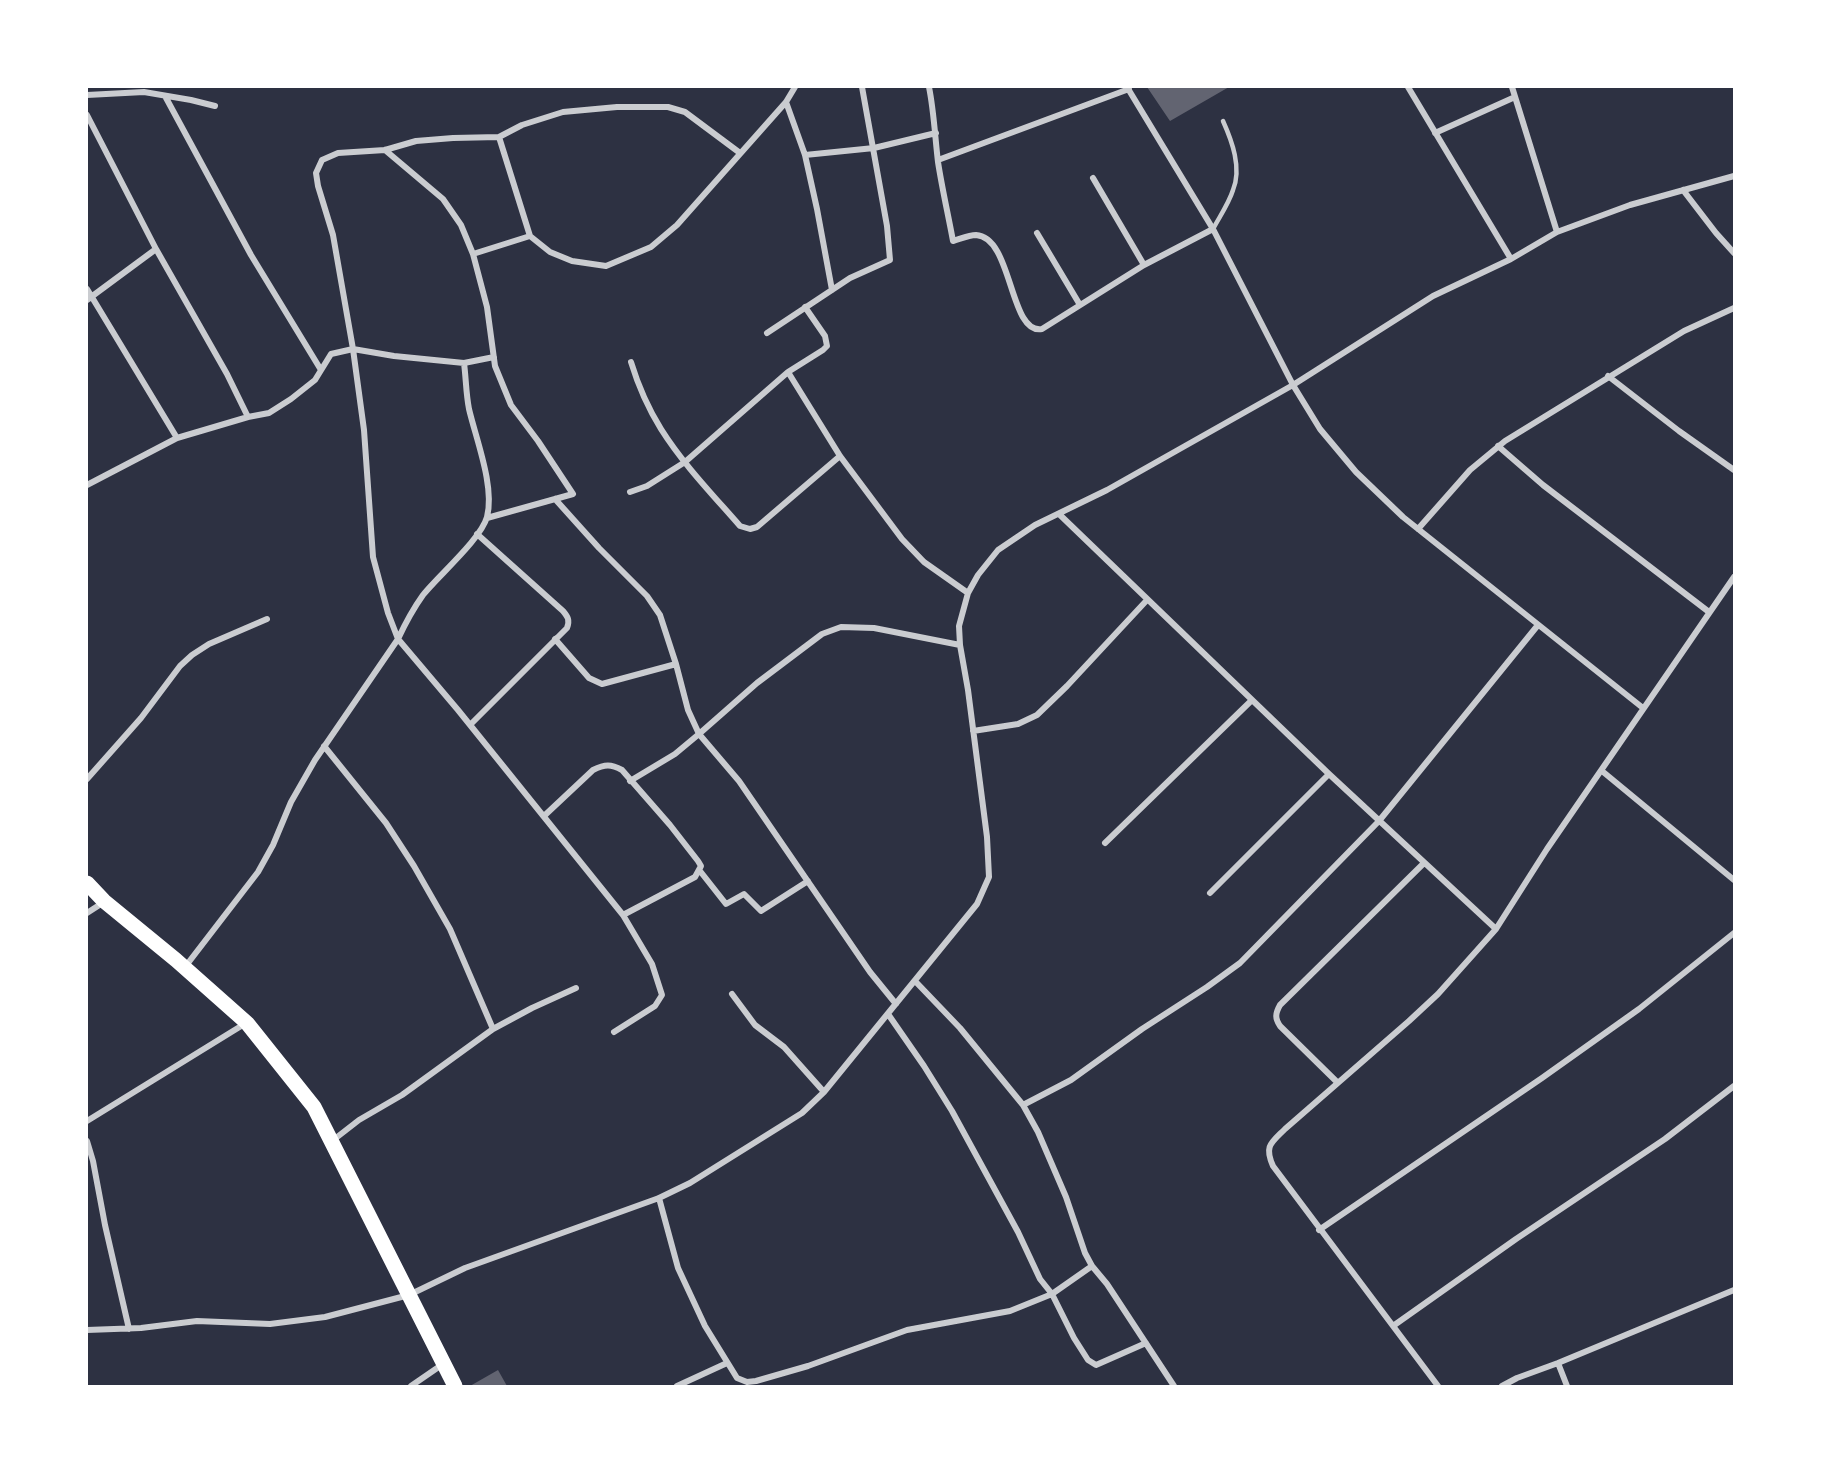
<!DOCTYPE html>
<style>
body{margin:0}
#map{position:relative;width:1821px;height:1473px;overflow:hidden;background:#2d3142;font-family:Quicksand,sans-serif}
canvas{display:block}
.frame{position:absolute;inset:0;border:88px solid #fff;pointer-events:none}
</style>
<div id="map">
<canvas width="1821" height="1473"></canvas>
<div class="frame"></div>
</div>
<script>
const ctx = document.querySelector('canvas').getContext('2d');
ctx.lineJoin = 'round';
function paint(path, color) {
  ctx.fillStyle = color;
  ctx.fill(path, 'evenodd');
}
function trace(path, color, width, dash) {
  ctx.strokeStyle = color;
  ctx.lineWidth = width;
  ctx.lineCap = dash ? 'butt' : 'round';
  ctx.setLineDash(dash || []);
  ctx.stroke(path);
}
paint(new Path2D(`
 M1147,87H1229L1170,121Z
 M498,1370L507,1386H470Z`), '#626471');
trace(new Path2D(`
 M1213,229C1220,216 1229,203 1233,190C1242,168 1232,141 1223,121`), '#caccd0', 4.5);
trace(new Path2D(`
 M929,87C934,112 935,137 938,162C942,188 948,214 953,241C960,239 969,235 976,235C1013,237 1009,335 1042,329L1144,265L1213,229
 M1127,87L1213,229L1293,385L1320,429L1356,472L1403,517L1643,708
 M1408,87L1511,259
 M1512,87L1557,232
 M87,95L144,92L191,100L215,106
 M165,96L251,255L321,370
 M786,102L805,155L817,209L832,290
 M87,115L156,249
 M1435,133L1515,97
 M499,137L530,236L550,252L572,261L606,266L651,247L677,225L786,102L795,87
 M385,150L443,199L461,225L473,254L487,307L495,366L511,405L538,441L573,494L487,518
 M805,155L874,148L936,133
 M938,160L1129,89
 M1093,178L1144,265
 M1683,190L1716,233L1734,253
 M1037,233L1080,305
 M473,254L530,236
 M87,289L177,438
 M87,300L156,249L227,374L248,417L177,438L87,485
 M767,333L850,278L890,260L887,226L862,87
 M631,362C638,385 648,408 661,429C683,464 713,495 740,526L750,529L757,527L840,456
 M788,372L840,456L902,539L924,562L968,593
 M1608,376L1679,431L1734,470
 M248,417L269,413L291,399L315,380L331,354L353,349L394,356L464,363L494,357
 M1498,446L1543,485L1709,612
 M630,492L647,486L685,462L788,372L823,350L827,346L825,336L805,307
 M555,499L599,548L647,596L660,615L676,664
 M1059,514L1329,774L1496,929
 M1418,529L1470,470L1505,441L1684,331L1734,308
 M555,639L589,678L602,684L676,664L688,710L699,734L675,754L630,781
 M470,725L567,628C570,620 568,617 563,611L477,534
 M973,731L1018,724L1037,715L1067,686L1147,600
 M324,746L386,823L414,866L450,929L493,1029
 M1602,771L1734,880
 M87,779L141,718L180,666L192,655L209,644L267,619
 M544,816L593,770C605,764 611,764 622,770L670,825L698,861L701,866L695,877L623,915
 M1105,843L1252,700
 M700,871L726,904L744,894L761,911L808,881
 M1210,893L1329,774
 M87,913L104,902
 M185,967L258,872L273,845L291,802L315,760L398,639C405,624 413,609 423,595C438,576 481,539 487,517C495,487 476,439 469,409C466,394 466,378 464,363
 M915,981L960,1028L1023,1105L1038,1132L1066,1197L1085,1253L1092,1266L1107,1284L1174,1386
 M732,994L755,1025L784,1047L824,1092
 M896,1004L870,972L739,781L699,734L757,683L822,634L841,627L874,628L960,645
 M888,1014L924,1066L952,1111L1018,1232L1040,1279L1052,1294L1074,1338L1088,1360L1096,1365L1146,1343
 M614,1032L655,1006L662,995L652,964L623,915L458,710L398,639L388,613L373,557L364,430L353,349L333,235L318,186L316,173L322,160L338,153L385,150L416,141L453,138L499,137L522,125L563,112L617,107H668L685,112L740,153
 M1338,1083L1280,1026C1275,1018 1275,1014 1280,1005L1424,863
 M1023,1105L1071,1080L1142,1029L1207,987L1240,963L1379,821L1538,625
 M87,1121L246,1023
 M87,1141L93,1161L105,1225L129,1329
 M332,1141L359,1120L402,1095L493,1029L532,1008L576,988
 M659,1198L678,1268L705,1326L737,1378L747,1382L756,1381L808,1366L907,1330L1010,1311L1052,1294L1092,1266
 M1319,1230L1542,1078L1639,1009L1734,933
 M1393,1326L1516,1239L1665,1139L1734,1086
 M87,1330L141,1328L197,1321L270,1324L325,1317L409,1295L465,1268L659,1198L690,1183L802,1113L824,1092L977,904L989,877L987,837L968,690L960,645L959,626L968,593L978,575L998,550L1035,525L1107,490L1293,385L1433,296L1511,259L1557,232L1630,205L1734,176
 M1558,1363L1567,1386
 M411,1386L443,1364
 M677,1386L727,1363
 M1438,1386L1273,1166C1264,1146 1271,1143 1285,1129L1409,1021L1438,994L1496,929L1547,849L1734,577
 M1502,1386L1517,1378L1558,1363L1734,1290`), '#caccd0', 6);
trace(new Path2D(`
 M87,883L104,901L176,960L247,1023L314,1107L455,1386`), '#fff', 15);
</script>
